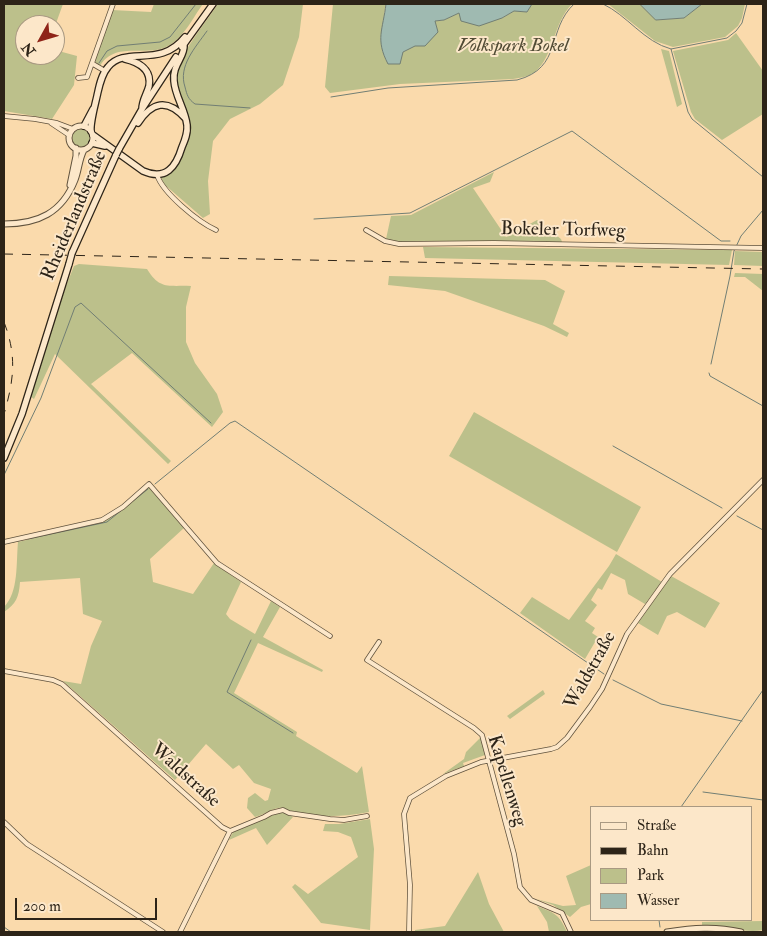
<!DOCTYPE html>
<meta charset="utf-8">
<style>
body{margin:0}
#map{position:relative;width:767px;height:936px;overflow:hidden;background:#fadaac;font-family:"IM FELL Double Pica",serif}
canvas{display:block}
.frame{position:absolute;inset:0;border:5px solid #2d2418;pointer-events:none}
.legend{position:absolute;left:590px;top:806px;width:162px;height:115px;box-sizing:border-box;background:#fce7c9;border:1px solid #a99982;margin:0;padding:6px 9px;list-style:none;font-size:15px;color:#2d2418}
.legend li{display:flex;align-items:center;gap:10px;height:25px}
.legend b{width:25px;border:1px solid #a99982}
.north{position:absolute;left:15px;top:15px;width:50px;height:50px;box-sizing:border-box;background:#fce7c9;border:1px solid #a99982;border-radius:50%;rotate:231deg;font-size:14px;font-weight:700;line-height:20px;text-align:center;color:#2d2418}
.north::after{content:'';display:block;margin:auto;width:18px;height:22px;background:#8f2418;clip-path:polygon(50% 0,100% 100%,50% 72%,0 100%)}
.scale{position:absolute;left:15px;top:898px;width:142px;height:22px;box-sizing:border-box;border:2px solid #2d2418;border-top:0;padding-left:6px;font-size:15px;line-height:18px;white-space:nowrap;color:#2d2418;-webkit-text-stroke:4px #fce7c9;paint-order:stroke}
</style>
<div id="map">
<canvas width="767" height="936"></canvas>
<div class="frame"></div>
<ul class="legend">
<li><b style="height:6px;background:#fce7c9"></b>Straße</li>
<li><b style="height:6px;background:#2d2418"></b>Bahn</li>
<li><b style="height:14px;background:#bcc08b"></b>Park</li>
<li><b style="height:14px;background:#9fbab1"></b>Wasser</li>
</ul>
<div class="north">N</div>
<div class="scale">200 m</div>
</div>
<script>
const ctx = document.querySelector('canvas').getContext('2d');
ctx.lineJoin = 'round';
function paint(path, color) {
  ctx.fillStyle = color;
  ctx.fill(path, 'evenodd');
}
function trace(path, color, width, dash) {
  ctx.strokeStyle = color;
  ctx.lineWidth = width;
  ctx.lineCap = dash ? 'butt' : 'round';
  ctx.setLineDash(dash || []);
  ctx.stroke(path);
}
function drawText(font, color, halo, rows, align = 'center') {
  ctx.font = font + ' "IM FELL Double Pica",serif';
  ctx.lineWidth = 4;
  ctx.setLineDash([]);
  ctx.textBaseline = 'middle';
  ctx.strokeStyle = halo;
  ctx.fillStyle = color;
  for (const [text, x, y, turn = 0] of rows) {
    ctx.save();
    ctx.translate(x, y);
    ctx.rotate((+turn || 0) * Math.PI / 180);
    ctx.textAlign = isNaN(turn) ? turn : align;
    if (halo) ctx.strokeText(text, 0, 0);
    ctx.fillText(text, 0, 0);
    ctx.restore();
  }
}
paint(new Path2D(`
 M4,4H63L55,26V25H25V55H55V50L77,56L74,85L52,119L4,111Z
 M154,4H203C193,17 184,38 168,46C147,58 115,40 100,66L95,62L112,10L151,12Z
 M218,4H303L299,37L283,85L260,104L230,119L213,141L208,181L210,214L203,218L165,185L162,180L161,176C174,171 179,165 184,152C186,143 190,135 190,126C189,106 172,89 177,70C181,53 208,19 218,4Z
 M333,4H386L384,15L403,52L415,45L435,21L444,20L459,13L502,18L514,11L527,12L532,4H572C553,23 554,56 535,72C529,76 521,78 513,79L400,84L330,93L325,87Z
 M608,4H640L657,20L684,18L702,4H745L742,18L738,26L725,37L673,47L655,41Z
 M736,33L763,71V114L722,140L695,119L691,112L673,51L728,40Z
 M661,49L669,51L682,104L677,107Z
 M72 138a9 9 0 1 1 18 0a9 9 0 1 1-18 0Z
 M494,172L490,182L473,188L506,237L537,220L561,239L562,242H399L386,239L391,216L411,215Z
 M423,247L732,250L729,265L425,258Z
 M735,251L763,252V266L734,265Z
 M79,264L147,269C160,290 168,285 191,286L186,307V342L195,363L217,394L223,412L212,427L132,353L91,384L171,461L168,464L55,354L34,399L30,396L66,286L74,266Z
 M735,273L763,274V291L745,277H734Z
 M389,276L545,280L565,291L553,324L569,333L567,337L544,326L445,291L388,285Z
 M474,412L641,507L617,552L449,456Z
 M149,487L184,528L150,559L153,582L193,594L214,563L241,582L226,614L230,619L255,634L271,601L280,607L263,637L323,670L322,672L258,643L234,693L297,732L296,736L357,773L362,766L369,812C343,817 318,818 291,811C289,811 287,809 284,808C274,806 265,815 255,817L247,808L248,798L255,793L265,801L268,800L271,789L254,783L239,765L233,769L206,744L175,780L63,681L81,684L91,646L102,621L83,614L80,578L20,582C19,597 16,604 4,612V607C19,592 16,563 18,542L103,521L124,508Z
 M616,554L662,582L645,604L628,594L625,580L611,573L602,590L598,588L591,600L597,605L585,621L595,628L592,633L598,637L585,659L520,613L532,597L569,620L609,566Z
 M671,576L720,603L705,628L677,612L667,616L658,635L638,623Z
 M543,690L545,694L510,719L507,716Z
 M481,737L485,755L463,763L464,766L443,774L464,759L466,752Z
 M283,812L293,817L267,845L256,828L229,840C229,839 233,833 233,832C240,826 274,814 283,812Z
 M370,819L374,849L370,930L321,923L292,887L295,884L308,894L358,857L351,837L338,832L323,831L325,824H339Z
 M591,865V904L581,907L570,917L553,905L536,899L563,906L576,905L566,876Z
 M478,872L489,904L504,932H415V930L445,926Z
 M537,906C555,913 559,914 567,932H549L547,922Z
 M763,921V930C746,934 721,925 702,925V922Z`), '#bcc08b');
const water = new Path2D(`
 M386,4H532L527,12L514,11L502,18L479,26L461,21L459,13L444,20L435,21L438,32L425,46H415L403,52L400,64H388C375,39 383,30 386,4Z
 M640,4H702L684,18L656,20Z`);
paint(water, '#9fbab1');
trace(water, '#717e74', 1);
trace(new Path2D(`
 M603,4C627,15 644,42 671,49
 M747,4L742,23L736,31L727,38L671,49L688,112L692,119L763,177
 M207,31C195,48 178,66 185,87C187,95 188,99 195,104L250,108
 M99,63L107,51L117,46L160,42L170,37L196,4
 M331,97L388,88L517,80C563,68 546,30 574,4
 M314,219L410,213L572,131L721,241H730
 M711,364L730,276L734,251L741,236L763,210
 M709,373L710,376L763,406
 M613,446L722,508
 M4,475L41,398L75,307L81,303L211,423
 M155,484L230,423L235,421L604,674
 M737,516L763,530
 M28,539L107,522L148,489
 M4,544L22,540
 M251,640L227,692L293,733
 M613,680L661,704L742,721
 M703,792L763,800
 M681,807L763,690
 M659,920L660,927
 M4,927L11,932`), '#717e74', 1);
const minor = new Path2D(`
 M93,64L105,71
 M78,78L87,77L113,4
 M4,116L35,119L57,123L73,129
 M51,123L69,135
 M157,175C163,193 198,222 216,230
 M366,230L385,241L399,244L494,243L763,248
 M4,542L102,520L123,507L149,484L217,563L330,636
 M379,642L367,660L474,728L482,735L514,854L520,887L531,900L562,913L571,932
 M4,671L53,680L62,684L222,827L230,831L264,817L271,813L283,810L289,813L330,819L344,820L367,816
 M4,822L27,844L163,932
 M180,932L230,831
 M409,932L410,885L404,814L410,798L446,776L481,762L551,749L557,747L567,738L590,707L602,689L627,634L670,574L763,480`);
const tertiary = new Path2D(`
 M69 138a12 12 0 1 1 24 0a12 12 0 1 1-24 0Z
 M70,185L76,156V148
 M4,224C38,224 62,213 75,180C79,170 79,159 84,150
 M667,932C693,928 715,926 741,932`);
const secondary = new Path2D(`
 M182,47L213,4
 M125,59C138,62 152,69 149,86C147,94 142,100 142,109
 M138,123C152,102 167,98 185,118
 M84,126L93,109
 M91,131C90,123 95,105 97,96C99,87 101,75 108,67C126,45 160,69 185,37
 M93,135L143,171C166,181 176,167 182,147C185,140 188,133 187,125C185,109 175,96 174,81C172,65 185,57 184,45
 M92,143L105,146
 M119,149L142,109L176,57
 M72,253L116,155
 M4,458L22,414L69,264`);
trace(minor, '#60523d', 5.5);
trace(tertiary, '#60523d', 7);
trace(secondary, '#2d2418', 8);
trace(minor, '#fce7c9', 4);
trace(tertiary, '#fce7c9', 5);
trace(secondary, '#fce7c9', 5.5);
trace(new Path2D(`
 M4,254L763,269
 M4,322C17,356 14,380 4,414`), '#2d2418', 1, [9, 9]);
const secondaryBridge = new Path2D(`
 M116,155L119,149
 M69,264L72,253`);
trace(secondaryBridge, '#2d2418', 8, []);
trace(secondaryBridge, '#fce7c9', 5.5);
drawText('italic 19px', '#514b35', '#fce7c9', [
 ["Volkspark Bokel",513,47]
]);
drawText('19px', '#2d2418', '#fce7c9', [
 ["Rheiderlandstraße",75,216,-67],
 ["Bokeler Torfweg",563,231,1],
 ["Waldstraße",591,671,-61],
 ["Waldstraße",185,776,42],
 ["Kapellenweg",506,781,73]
]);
</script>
